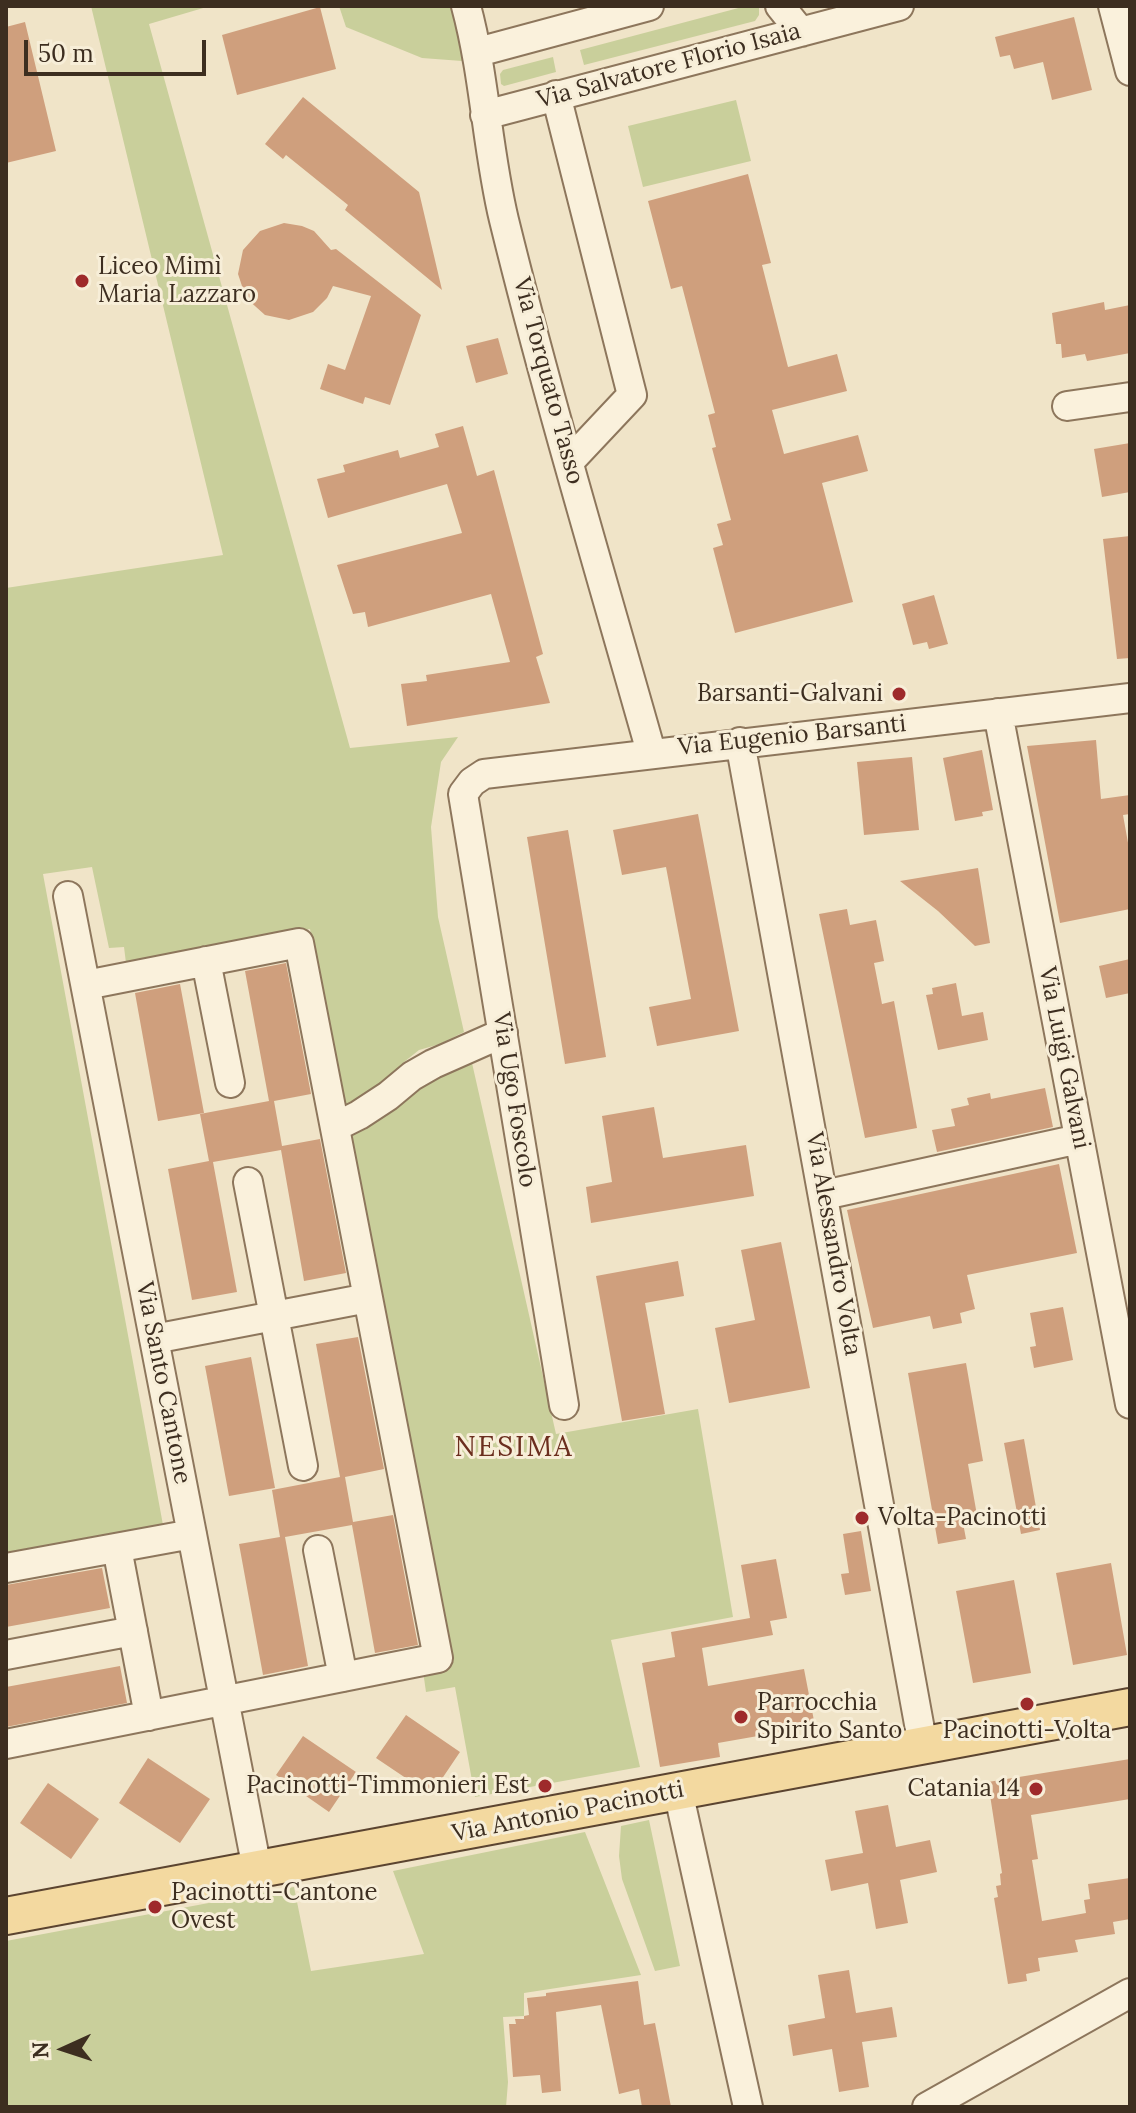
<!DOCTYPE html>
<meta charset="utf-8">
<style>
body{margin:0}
#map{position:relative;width:1136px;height:2113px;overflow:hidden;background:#f0e4c8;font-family:Lora,serif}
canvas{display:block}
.frame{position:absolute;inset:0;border:8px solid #3d2e20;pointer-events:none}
.north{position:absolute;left:24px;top:2009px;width:80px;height:80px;-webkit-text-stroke:6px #f7eed8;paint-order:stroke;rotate:267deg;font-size:22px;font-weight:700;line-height:32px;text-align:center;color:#3d2e20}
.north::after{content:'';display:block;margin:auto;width:28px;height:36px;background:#3d2e20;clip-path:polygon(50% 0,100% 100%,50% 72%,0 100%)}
.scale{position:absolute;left:24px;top:40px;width:182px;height:36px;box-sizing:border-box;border:4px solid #3d2e20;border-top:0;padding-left:10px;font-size:24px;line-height:28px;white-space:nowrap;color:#3d2e20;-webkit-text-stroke:6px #f7eed8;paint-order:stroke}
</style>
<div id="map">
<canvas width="1136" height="2113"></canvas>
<div class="frame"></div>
<div class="north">N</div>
<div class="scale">50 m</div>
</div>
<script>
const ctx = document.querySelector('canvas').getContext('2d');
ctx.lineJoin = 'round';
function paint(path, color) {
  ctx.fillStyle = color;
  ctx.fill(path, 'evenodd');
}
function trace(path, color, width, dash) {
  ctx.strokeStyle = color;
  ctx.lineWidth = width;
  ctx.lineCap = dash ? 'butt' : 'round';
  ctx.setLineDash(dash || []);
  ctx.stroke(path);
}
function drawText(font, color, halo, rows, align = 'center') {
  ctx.font = font + ' Lora,serif';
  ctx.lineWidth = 6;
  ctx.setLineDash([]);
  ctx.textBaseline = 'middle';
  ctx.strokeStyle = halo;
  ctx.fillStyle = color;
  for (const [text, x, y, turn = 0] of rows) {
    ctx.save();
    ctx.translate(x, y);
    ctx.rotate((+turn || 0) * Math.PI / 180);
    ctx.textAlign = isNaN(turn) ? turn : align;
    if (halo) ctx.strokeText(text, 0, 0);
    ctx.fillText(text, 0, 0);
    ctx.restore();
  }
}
paint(new Path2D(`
 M91,6H210L149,24L350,748L458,737L441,762L431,827L438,917L464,1032L440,1044L419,1050L404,1062L380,1090L344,1108L310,929L126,963L124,947L109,948L92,867L43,874L163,1525L6,1555V588L223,555Z
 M339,6H455L466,46L462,61L422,58L346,27Z
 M746,6L759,7V15L755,21L584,65L580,50Z
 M553,57L556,72L504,86L501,84L500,74L503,70Z
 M736,100L751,161L643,187L628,126Z
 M472,1063L556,1434L698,1409L733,1617L611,1640L640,1767L475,1797L455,1687L426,1692L423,1671L451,1665L350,1135L425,1080L441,1072Z
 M649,1820L680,1966L655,1971L622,1879L619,1856L621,1826Z
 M585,1832L641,1975L524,1993V2016L503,2017L508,2082L506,2107H6V1941L294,1887L311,1971L424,1954L393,1871Z`), '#c9cf9b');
paint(new Path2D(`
 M320,7L336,69L237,95L222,35Z
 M1074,17L1092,90L1052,100L1043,62L1014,69L1010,55L1000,57L995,37Z
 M25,22L56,151L6,163V27Z
 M303,97L419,192L442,290L345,210L348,205L286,155L283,159L265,144Z
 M748,174L771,263L762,265L788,367L837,354L847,391L772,410L784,454L858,435L868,471L822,483L853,602L735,633L713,548L723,545L717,524L731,520L712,448L716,447L708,415L715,413L682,286L671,289L648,201Z
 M284,223L302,226L314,231L331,250L336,249L421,315L390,405L365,397L363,404L320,389L328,364L345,370L371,296L333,286L327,298L313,312L289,320L265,315L246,298L238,274L243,250L260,231Z
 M1104,302L1105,310L1130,305V353L1087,361L1085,354L1062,358L1061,344H1056L1052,313Z
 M498,338L508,374L476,383L466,346Z
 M463,426L477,476L494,470L543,654L536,657L550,703L407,726L401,684L427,681L426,675L510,662L491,594L368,627L365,612L353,614L337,565L462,533L447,484L328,518L317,479L345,472L343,465L398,450L400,458L439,447L435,434Z
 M1130,443V492L1102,497L1094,449Z
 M1130,536V658L1117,659L1103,539Z
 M934,595L948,644L929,649L927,642L913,645L902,604Z
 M1096,740L1101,799L1130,795V814L1123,815L1130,854V909L1060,923L1027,746Z
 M982,750L993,810L982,812L983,816L955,821L943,758Z
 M912,757L919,830L864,835L857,762Z
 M698,814L739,1031L657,1046L649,1007L691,999L666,867L622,875L613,830Z
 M568,830L606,1057L565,1064L527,837Z
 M978,868L990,943L975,946L938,911L900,881Z
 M847,909L850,925L876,920L884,961L874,963L882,1004L894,1001L917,1128L865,1138L819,914Z
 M1130,959V993L1106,998L1099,966Z
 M286,963L311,1094L274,1101L282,1146L320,1139L346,1273L304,1281L281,1150L213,1162L237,1292L192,1300L168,1169L209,1161L200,1114L269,1101L245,971Z
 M956,983L962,1016L983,1012L988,1040L938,1050L926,995L933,994L932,988Z
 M180,984L204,1113L158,1121L135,993Z
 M1045,1088L1053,1127L937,1152L932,1130L955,1126L951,1109L969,1105L967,1098L990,1093L991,1099Z
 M654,1107L663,1158L746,1145L754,1196L591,1223L586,1187L612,1182L602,1116Z
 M1059,1164L1077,1253L967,1275L975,1309L960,1313L962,1323L933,1329L930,1316L873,1328L847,1210Z
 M781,1242L810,1388L729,1403L715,1328L755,1320L741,1250Z
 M678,1261L684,1296L645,1303L665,1414L622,1421L596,1276Z
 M1063,1307L1073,1360L1034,1368L1030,1347L1036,1346L1030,1313Z
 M358,1337L384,1469L345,1477L353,1522L393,1515L418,1645L375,1653L352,1525L285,1537L308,1666L263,1675L239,1544L280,1537L272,1490L340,1477L316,1344Z
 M251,1357L275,1488L229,1496L205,1366Z
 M966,1363L983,1461L968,1464L978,1521L963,1523L966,1539L938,1544L908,1373Z
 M1024,1439L1040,1530L1021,1534L1004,1443Z
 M861,1531L871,1591L845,1595L841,1574L849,1573L843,1534Z
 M776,1559L787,1618L770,1621L773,1635L702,1648L708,1686L804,1669L815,1726L718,1743L720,1757L660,1767L642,1663L675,1657L671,1632L750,1618L741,1565Z
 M1111,1563L1127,1655L1073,1665L1056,1573Z
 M102,1568L110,1608L6,1627V1585Z
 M1014,1580L1031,1673L973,1683L956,1591Z
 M120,1666L127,1703L6,1727V1687Z
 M406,1715L460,1752L431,1795L376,1758Z
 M303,1736L356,1772L329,1812L276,1775Z
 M148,1758L210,1799L180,1843L119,1803Z
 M1130,1759V1799L1031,1815L1038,1859L1032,1860L1042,1921L1086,1913L1084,1900L1090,1899L1088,1884L1130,1878V1919L1113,1922L1115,1934L1075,1940L1078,1952L1038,1958L1040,1971L1026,1974L1027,1981L1008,1984L994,1898L998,1897L996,1886L1001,1885L1000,1874L1002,1873L988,1782Z
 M48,1783L99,1819L71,1859L20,1823Z
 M888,1805L896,1847L930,1840L937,1872L900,1880L908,1923L876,1929L868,1883L831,1891L825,1860L863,1853L855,1811Z
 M849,1970L856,2013L892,2007L897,2037L862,2042L869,2087L839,2092L832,2049L793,2056L788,2025L825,2018L818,1975Z
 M638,1981L644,2025L655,2023L671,2107H642L639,2089L619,2094L601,2005L556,2012L561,2091L542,2093L540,2075L513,2077L509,2024H516L515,2019H524V2016L529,2015L527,1998L546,1996V1993Z`), '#cf9f7d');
const minor = new Path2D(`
 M466,6C485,76 487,150 504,220C548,399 601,575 651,752
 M780,6L801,32
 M1113,6L1130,71
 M478,52L649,6
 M556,95L632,395L569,462
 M485,115L899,6
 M1067,406L1130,397
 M998,713L1130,1404
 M740,742L923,1746
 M68,896L257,1869
 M206,961L230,1083
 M335,1127L359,1115L388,1096L412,1076L433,1064L503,1033
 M248,1182L303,1466
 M824,1195L1079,1139
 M154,1339L368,1298
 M564,1405L463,794L472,782L484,774L1130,698
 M117,1548L149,1716
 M318,1550L343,1677
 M6,1568L192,1534
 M6,1655L133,1631
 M6,1744L438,1658L299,943L86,985
 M678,1791L748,2107
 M927,2107L1130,1993`);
const major = new Path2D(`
 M6,1916L1130,1707`);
trace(minor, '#8d765c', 32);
trace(major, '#5b4430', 40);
trace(minor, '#faf1dc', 28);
trace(major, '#f3d9a0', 36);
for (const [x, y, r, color] of [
 [82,281,8,"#9e2a2b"],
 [899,694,8,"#9e2a2b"],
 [862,1518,8,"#9e2a2b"],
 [1027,1704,8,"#9e2a2b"],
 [741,1717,8,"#9e2a2b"],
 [545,1786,8,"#9e2a2b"],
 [1036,1789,8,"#9e2a2b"],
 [155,1907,8,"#9e2a2b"]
]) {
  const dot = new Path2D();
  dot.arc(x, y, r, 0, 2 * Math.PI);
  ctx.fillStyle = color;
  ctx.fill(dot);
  trace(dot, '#f7eed8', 3);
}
drawText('24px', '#3d2e20', '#f7eed8', [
 ["Via Salvatore Florio Isaia",669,66,-15],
 ["Via Torquato Tasso",548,381,75],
 ["Via Eugenio Barsanti",792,736,-6],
 ["Via Luigi Galvani",1064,1058,79],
 ["Via Ugo Foscolo",514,1100,81],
 ["Via Alessandro Volta",833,1244,80],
 ["Via Santo Cantone",163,1383,79],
 ["Via Antonio Pacinotti",568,1812,-11]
]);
drawText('24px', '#3d2e20', '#f7eed8', [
 ["Liceo Mimì",98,267],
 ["Maria Lazzaro",98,295],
 ["Barsanti-Galvani",883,694,"right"],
 ["Volta-Pacinotti",878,1518],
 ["Parrocchia",757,1703],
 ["Spirito Santo",757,1731],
 ["Pacinotti-Volta",1027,1731,"center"],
 ["Pacinotti-Timmonieri Est",529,1786,"right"],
 ["Catania 14",1020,1789,"right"],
 ["Pacinotti-Cantone",171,1893],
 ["Ovest",171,1921]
], 'left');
ctx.letterSpacing = '2px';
drawText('28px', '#6b2e1e', '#f7eed8', [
 ["NESIMA",514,1448]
]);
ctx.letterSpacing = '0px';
</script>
